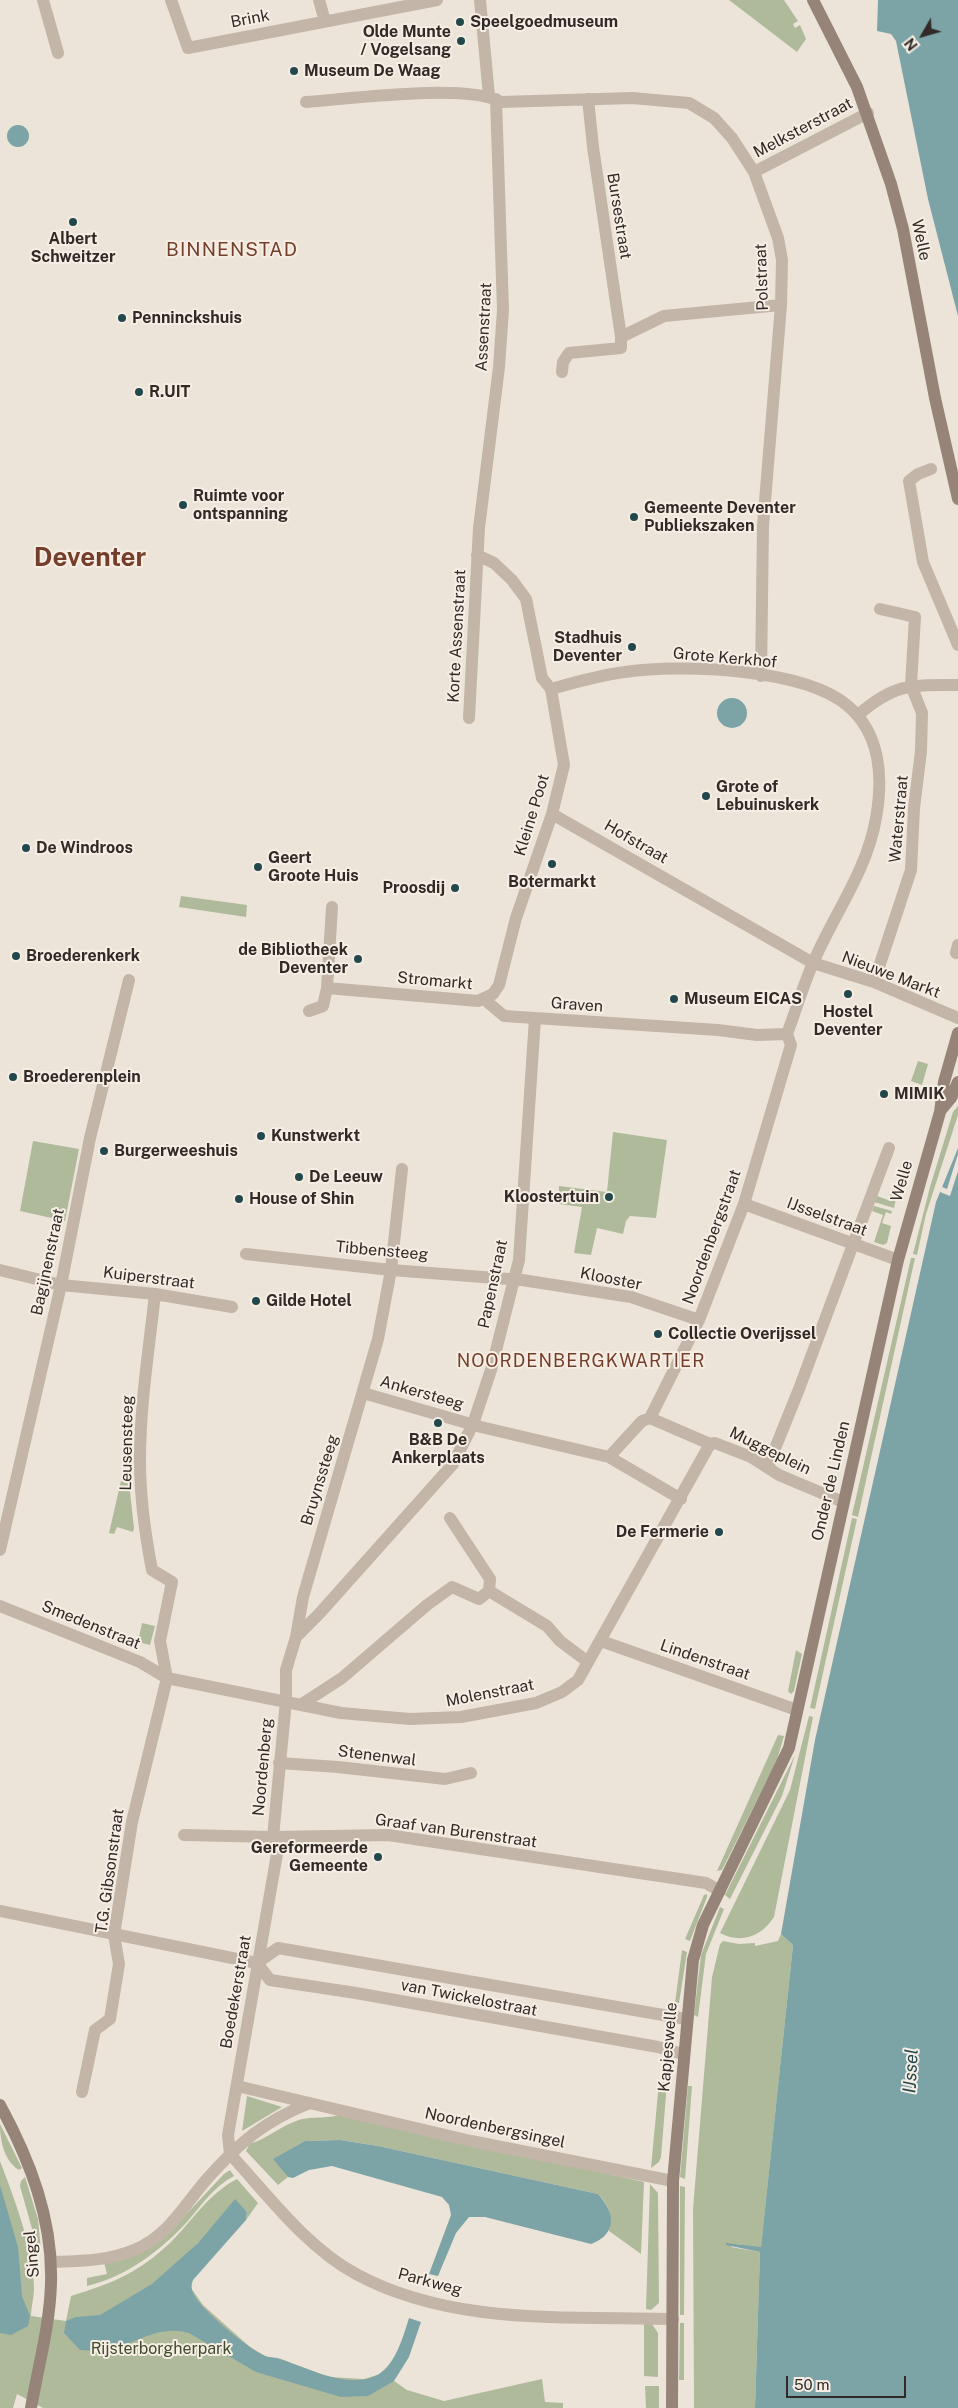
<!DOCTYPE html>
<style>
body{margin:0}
#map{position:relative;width:958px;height:2408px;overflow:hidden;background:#ede4d9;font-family:"Public Sans",sans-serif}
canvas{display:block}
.north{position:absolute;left:898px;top:10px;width:50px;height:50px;-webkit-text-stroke:4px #f6eee4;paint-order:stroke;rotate:232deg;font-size:14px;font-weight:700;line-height:20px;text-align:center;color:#312a26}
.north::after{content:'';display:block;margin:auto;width:18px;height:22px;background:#312a26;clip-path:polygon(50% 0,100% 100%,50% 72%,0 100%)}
.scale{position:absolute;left:786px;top:2376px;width:120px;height:22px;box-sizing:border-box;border:2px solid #312a26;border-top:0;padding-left:6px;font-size:15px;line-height:18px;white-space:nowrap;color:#312a26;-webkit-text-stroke:4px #f6eee4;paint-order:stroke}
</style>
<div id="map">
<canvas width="958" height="2408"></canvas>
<div class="north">N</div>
<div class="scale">50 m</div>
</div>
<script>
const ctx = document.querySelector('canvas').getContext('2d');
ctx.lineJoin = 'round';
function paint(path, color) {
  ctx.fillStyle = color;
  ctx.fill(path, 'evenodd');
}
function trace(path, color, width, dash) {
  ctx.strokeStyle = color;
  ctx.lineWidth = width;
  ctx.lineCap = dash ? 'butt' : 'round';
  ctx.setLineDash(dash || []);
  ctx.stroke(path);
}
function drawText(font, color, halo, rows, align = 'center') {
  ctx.font = font + ' "Public Sans",sans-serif';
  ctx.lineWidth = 4;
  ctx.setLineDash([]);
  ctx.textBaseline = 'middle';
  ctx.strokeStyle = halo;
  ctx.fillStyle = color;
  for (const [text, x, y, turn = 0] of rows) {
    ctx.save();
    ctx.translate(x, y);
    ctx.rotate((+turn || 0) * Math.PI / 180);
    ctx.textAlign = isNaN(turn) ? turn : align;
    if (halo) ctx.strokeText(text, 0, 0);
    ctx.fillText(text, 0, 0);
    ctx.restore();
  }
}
paint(new Path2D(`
 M729,0H784L798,21L793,24L795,28L800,25L806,39L797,52Z
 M181,896L247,905L246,917L179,907Z
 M918,1061L928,1064L922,1085L911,1081Z
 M958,1106V1115L926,1214L917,1255L913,1254L930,1187L953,1112Z
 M613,1132L667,1140L656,1218L630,1216L626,1221L623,1234L597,1228L591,1255L574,1253L582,1207L559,1204V1186L607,1192Z
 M33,1141L79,1149L65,1221L20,1211Z
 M893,1188L896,1199L894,1208L874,1202L877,1196L888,1200Z
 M874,1206L892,1211L891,1214L886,1212L882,1223L891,1226L887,1243L883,1245L874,1242L883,1215L872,1211Z
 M911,1258H915L858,1517L852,1515Z
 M121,1481L129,1483L134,1528L133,1532L117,1527L114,1534L109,1533Z
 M852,1518L857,1519L815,1709L810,1708Z
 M142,1623L155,1626L150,1645L138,1642Z
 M796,1650L802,1654L794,1691L791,1694L788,1691Z
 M809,1716L813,1717L774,1917C761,1937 741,1944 720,1933L790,1790Z
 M778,1735L784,1736L777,1760L722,1870L717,1871Z
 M795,1755L782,1796L730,1899L725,1895Z
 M707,1894V1897L690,1941L685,1939L704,1895Z
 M720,1907L724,1909L706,1954L698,2017L694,2015L701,1955Z
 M781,1934L793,1945L761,2248L735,2244L731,2247L760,2252L755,2408H694L693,2209L712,1977L720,1944L723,1941L739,1944L755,1943V1946L778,1941Z
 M682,1950L687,1952L679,2003H675Z
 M659,2082L667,2083L661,2157L659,2162L651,2168Z
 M688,2086H692L685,2179L680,2177Z
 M247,2096L282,2107L242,2131Z
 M341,2114L644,2182L641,2254L609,2231C612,2214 609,2205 598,2194L378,2146L340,2140L305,2141L274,2159L288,2177L278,2185L246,2151L250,2143C260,2143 284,2124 299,2120C310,2116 333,2119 341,2114Z
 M0,2124L22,2168L19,2170C4,2161 0,2140 0,2124Z
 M0,2161C14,2198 34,2249 34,2289C34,2298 31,2307 31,2316L66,2321L71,2296C113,2283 138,2273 171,2242C193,2220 209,2193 237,2179L258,2203L246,2220L247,2212L235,2200L198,2243L175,2265L203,2305L250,2347L267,2357L278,2358L329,2377L364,2379L377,2375L394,2381L407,2390L444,2401L542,2379L545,2402L563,2403V2408H43L17,2394L13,2408H0Z
 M230,2170L234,2176C214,2186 201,2206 187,2222C160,2251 126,2277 87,2286V2278L107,2274L104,2262L162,2240L224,2174Z
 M25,2177L38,2219L41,2251L38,2250L20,2186L21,2181Z
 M650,2184L658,2193L659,2303L651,2310L646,2309Z
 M680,2186L685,2187L684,2315H680Z
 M680,2323H684V2380H679Z
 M644,2324H652L658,2333V2377L644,2376Z
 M645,2386H659V2408H646Z`), '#afba9b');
paint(new Path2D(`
 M878,0H958V316L928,199L896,41L891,34L877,31Z
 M7 136a11 11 0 1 1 22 0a11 11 0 1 1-22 0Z
 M717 713a15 15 0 1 1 30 0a15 15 0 1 1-30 0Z
 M958,1148V2408H755L760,2252L726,2245V2243L761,2247L793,1945L781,1934L815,1740L936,1202Z
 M340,2140L378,2146L598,2194C615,2212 618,2234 591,2244L485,2217H469L456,2233L438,2276L429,2274L451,2215L449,2205L442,2197L332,2166L309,2170L293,2178L288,2177L273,2159L305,2141Z
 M0,2185L18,2247L22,2296L30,2316L28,2326L11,2335L0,2333Z
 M235,2199L247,2212L246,2220L193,2280C191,2286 191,2289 194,2295C203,2311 247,2348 265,2356C270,2358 275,2357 280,2359C307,2368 351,2391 379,2374C396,2363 403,2337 409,2318L421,2322L409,2357L394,2381L368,2396L341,2397L256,2372L189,2333C157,2324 137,2344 108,2350C100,2352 89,2350 80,2350L64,2333L66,2321L76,2317L100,2315L152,2284L198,2243Z`), '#7ca3a6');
paint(new Path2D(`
 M958,1154V1171L950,1196L940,1192L942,1187L947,1189Z`), '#ede4d9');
trace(new Path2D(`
 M43,0L58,53
 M171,0L188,48L437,0
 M319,0L325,21
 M480,0L489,96
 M588,99L593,147L621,337L664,316L781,305
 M306,102C349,99 466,83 501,102L632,98L689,103L714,118L732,138L754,172L778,238L782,260L781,305L763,526L761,676
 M754,172L868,113
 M562,372L563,362L569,353L621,348V337
 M931,469L918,474L909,481L923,562L958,645
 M477,555L494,563L512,580L526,599L542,678L551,689
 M551,689C576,682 600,675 625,672C681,664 804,668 848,706C881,734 883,779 876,818C867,871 834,914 813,963C803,986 796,1010 787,1034
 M858,715C895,683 911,685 958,685
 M469,718L479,528L499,367L503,310L496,99
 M552,814L813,963L874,982L958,1018
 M956,953L958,945
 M874,982L911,870L914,808L921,751L922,713L911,685L915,617L880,609
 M327,988L478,1001L493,994L499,985L516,918L552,814L564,765L551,689
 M484,999L504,1016L718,1030L757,1035L787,1034
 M309,1011L323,1006L327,988L332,907
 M744,1204L898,1260
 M246,1254L391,1270L522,1280L631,1297L699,1320
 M0,1270L61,1285L155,1294L232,1307
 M363,1393L481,1427L609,1457L681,1499
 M650,1418L710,1444L715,1443L751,1457L779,1475L843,1502
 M609,1457L642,1421L650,1418L699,1320L744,1204L791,1045L787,1034
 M768,1466L799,1389L889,1148
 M450,1518L490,1579L489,1591
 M0,1550L61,1285L90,1138L129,980
 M489,1591L547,1626L560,1641L588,1662
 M0,1606L140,1662L167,1678L341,1713L410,1719L461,1717L536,1703L562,1692L578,1680L710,1444
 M296,1637L319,1614L453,1464L473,1424L491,1370L519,1260L535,1018
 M601,1641L797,1710
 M302,1704L342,1678L427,1605L452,1587L479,1599L489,1591
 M279,1763L338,1767L445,1779L471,1773
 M184,1835L273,1837L388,1835L706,1883L720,1891
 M0,1911L257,1963L270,1980L356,1993L658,2047L683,2054
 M257,1963L278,1948L686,2019
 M237,2086L471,2141L673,2181
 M82,2092L95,2030L110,2019L119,1964L114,1935L132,1822L167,1678L160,1641L172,1582L152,1570C145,1534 140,1497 140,1460C140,1405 149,1349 155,1294
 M230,2154L228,2135L277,1854L273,1837L286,1701V1670L296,1637L303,1597L378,1339L391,1270L402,1169
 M230,2154C268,2195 306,2247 356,2274C452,2326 567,2316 673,2319
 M51,2262C79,2261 108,2261 134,2250C168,2237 184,2205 207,2179C239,2143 264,2121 310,2103`), '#c3b5a7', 12);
trace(new Path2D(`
 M813,0L857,87L891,184L903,229L935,398L958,499
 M941,1110L951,1098L958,1082
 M0,2105C30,2160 53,2220 51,2283C50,2325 38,2367 31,2408
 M672,2408L673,2181L693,1960L703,1925L789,1748L898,1260L940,1112L944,1082L958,1033`), '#968479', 12);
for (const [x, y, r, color] of [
 [460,22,5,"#22484c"],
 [461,41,5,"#22484c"],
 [294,71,5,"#22484c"],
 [73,222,5,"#22484c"],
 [122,318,5,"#22484c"],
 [139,392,5,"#22484c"],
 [183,505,5,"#22484c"],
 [634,517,5,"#22484c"],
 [632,647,5,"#22484c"],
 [706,796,5,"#22484c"],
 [26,848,5,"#22484c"],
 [552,864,5,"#22484c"],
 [258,867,5,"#22484c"],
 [455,888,5,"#22484c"],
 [16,956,5,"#22484c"],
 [358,959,5,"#22484c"],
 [848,994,5,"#22484c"],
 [674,999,5,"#22484c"],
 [13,1077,5,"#22484c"],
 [884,1094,5,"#22484c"],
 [261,1136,5,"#22484c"],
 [104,1151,5,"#22484c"],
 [299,1177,5,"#22484c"],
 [609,1197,5,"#22484c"],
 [239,1199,5,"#22484c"],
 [256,1301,5,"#22484c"],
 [658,1334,5,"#22484c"],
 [438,1423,5,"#22484c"],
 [719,1532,5,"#22484c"],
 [378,1857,5,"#22484c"]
]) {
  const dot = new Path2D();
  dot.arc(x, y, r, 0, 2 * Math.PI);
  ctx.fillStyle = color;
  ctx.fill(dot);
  trace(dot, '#f6eee4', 2);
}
drawText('16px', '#312a26', '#f6eee4', [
 ["Brink",250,19,-11],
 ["Melksterstraat",803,128,-28],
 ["Bursestraat",619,216,81],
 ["Welle",921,240,78],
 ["Polstraat",762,277,-92],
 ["Assenstraat",484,327,-87],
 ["Korte Assenstraat",457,636,-87],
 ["Grote Kerkhof",725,658,5],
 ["Kleine Poot",532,815,-73],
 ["Waterstraat",899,819,-85],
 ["Hofstraat",636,842,30],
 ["Nieuwe Markt",891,975,21],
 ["Stromarkt",435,981,5],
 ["Graven",577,1005,4],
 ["Welle",902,1181,-74],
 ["IJsselstraat",827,1217,20],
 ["Noordenbergstraat",712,1237,-70],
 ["Tibbensteeg",382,1251,5],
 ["Bagijnenstraat",48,1262,-78],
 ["Kuiperstraat",149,1278,7],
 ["Klooster",611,1279,11],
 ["Papenstraat",493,1284,-78],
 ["Ankersteeg",422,1393,16],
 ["Leusensteeg",127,1443,-89],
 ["Muggeplein",770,1451,26],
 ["Bruynssteeg",320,1480,-73],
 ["Onder de Linden",831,1481,-77],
 ["Smedenstraat",91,1625,22],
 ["Lindenstraat",705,1660,19],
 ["Molenstraat",490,1693,-11],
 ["Stenenwal",377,1756,7],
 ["Noordenberg",263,1767,-85],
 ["Graaf van Burenstraat",456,1831,8],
 ["T.G. Gibsonstraat",110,1871,-82],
 ["Boedekerstraat",236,1992,-80],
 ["van Twickelostraat",469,1998,11],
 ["Kapjeswelle",668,2047,-85],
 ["Noordenbergsingel",495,2128,12],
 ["Singel",32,2254,-95],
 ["Parkweg",430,2282,15]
]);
drawText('bold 16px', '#312a26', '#f6eee4', [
 ["Speelgoedmuseum",470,22],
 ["Olde Munte",451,32,"right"],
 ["/ Vogelsang",451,50,"right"],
 ["Museum De Waag",304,71],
 ["Albert",73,239,"center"],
 ["Schweitzer",73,257,"center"],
 ["Penninckshuis",132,318],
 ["R.UIT",149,392],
 ["Ruimte voor",193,496],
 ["ontspanning",193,514],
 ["Gemeente Deventer",644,508],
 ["Publiekszaken",644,526],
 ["Stadhuis",622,638,"right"],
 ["Deventer",622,656,"right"],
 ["Grote of",716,787],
 ["Lebuinuskerk",716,805],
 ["De Windroos",36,848],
 ["Geert",268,858],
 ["Groote Huis",268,876],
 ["Botermarkt",552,882,"center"],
 ["Proosdij",445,888,"right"],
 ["de Bibliotheek",348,950,"right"],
 ["Deventer",348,968,"right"],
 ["Broederenkerk",26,956],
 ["Museum EICAS",684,999],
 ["Hostel",848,1012,"center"],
 ["Deventer",848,1030,"center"],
 ["Broederenplein",23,1077],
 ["MIMIK",894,1094],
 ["Kunstwerkt",271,1136],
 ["Burgerweeshuis",114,1151],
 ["De Leeuw",309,1177],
 ["Kloostertuin",599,1197,"right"],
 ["House of Shin",249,1199],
 ["Gilde Hotel",266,1301],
 ["Collectie Overijssel",668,1334],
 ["B&B De",438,1440,"center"],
 ["Ankerplaats",438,1458,"center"],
 ["De Fermerie",709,1532,"right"],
 ["Gereformeerde",368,1848,"right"],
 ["Gemeente",368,1866,"right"]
], 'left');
drawText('16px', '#404c2d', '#f6eee4', [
 ["Rijsterborgherpark",161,2349]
]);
ctx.letterSpacing = '1px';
drawText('18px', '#753e2a', '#f6eee4', [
 ["NOORDENBERGKWARTIER",581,1361]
]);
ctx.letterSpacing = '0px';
drawText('italic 18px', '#22484c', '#f6eee4', [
 ["IJssel",911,2071,-87]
]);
ctx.letterSpacing = '1px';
drawText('19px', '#753e2a', '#f6eee4', [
 ["BINNENSTAD",232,250]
]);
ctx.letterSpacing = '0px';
drawText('bold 26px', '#753e2a', '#f6eee4', [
 ["Deventer",90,558]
]);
</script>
